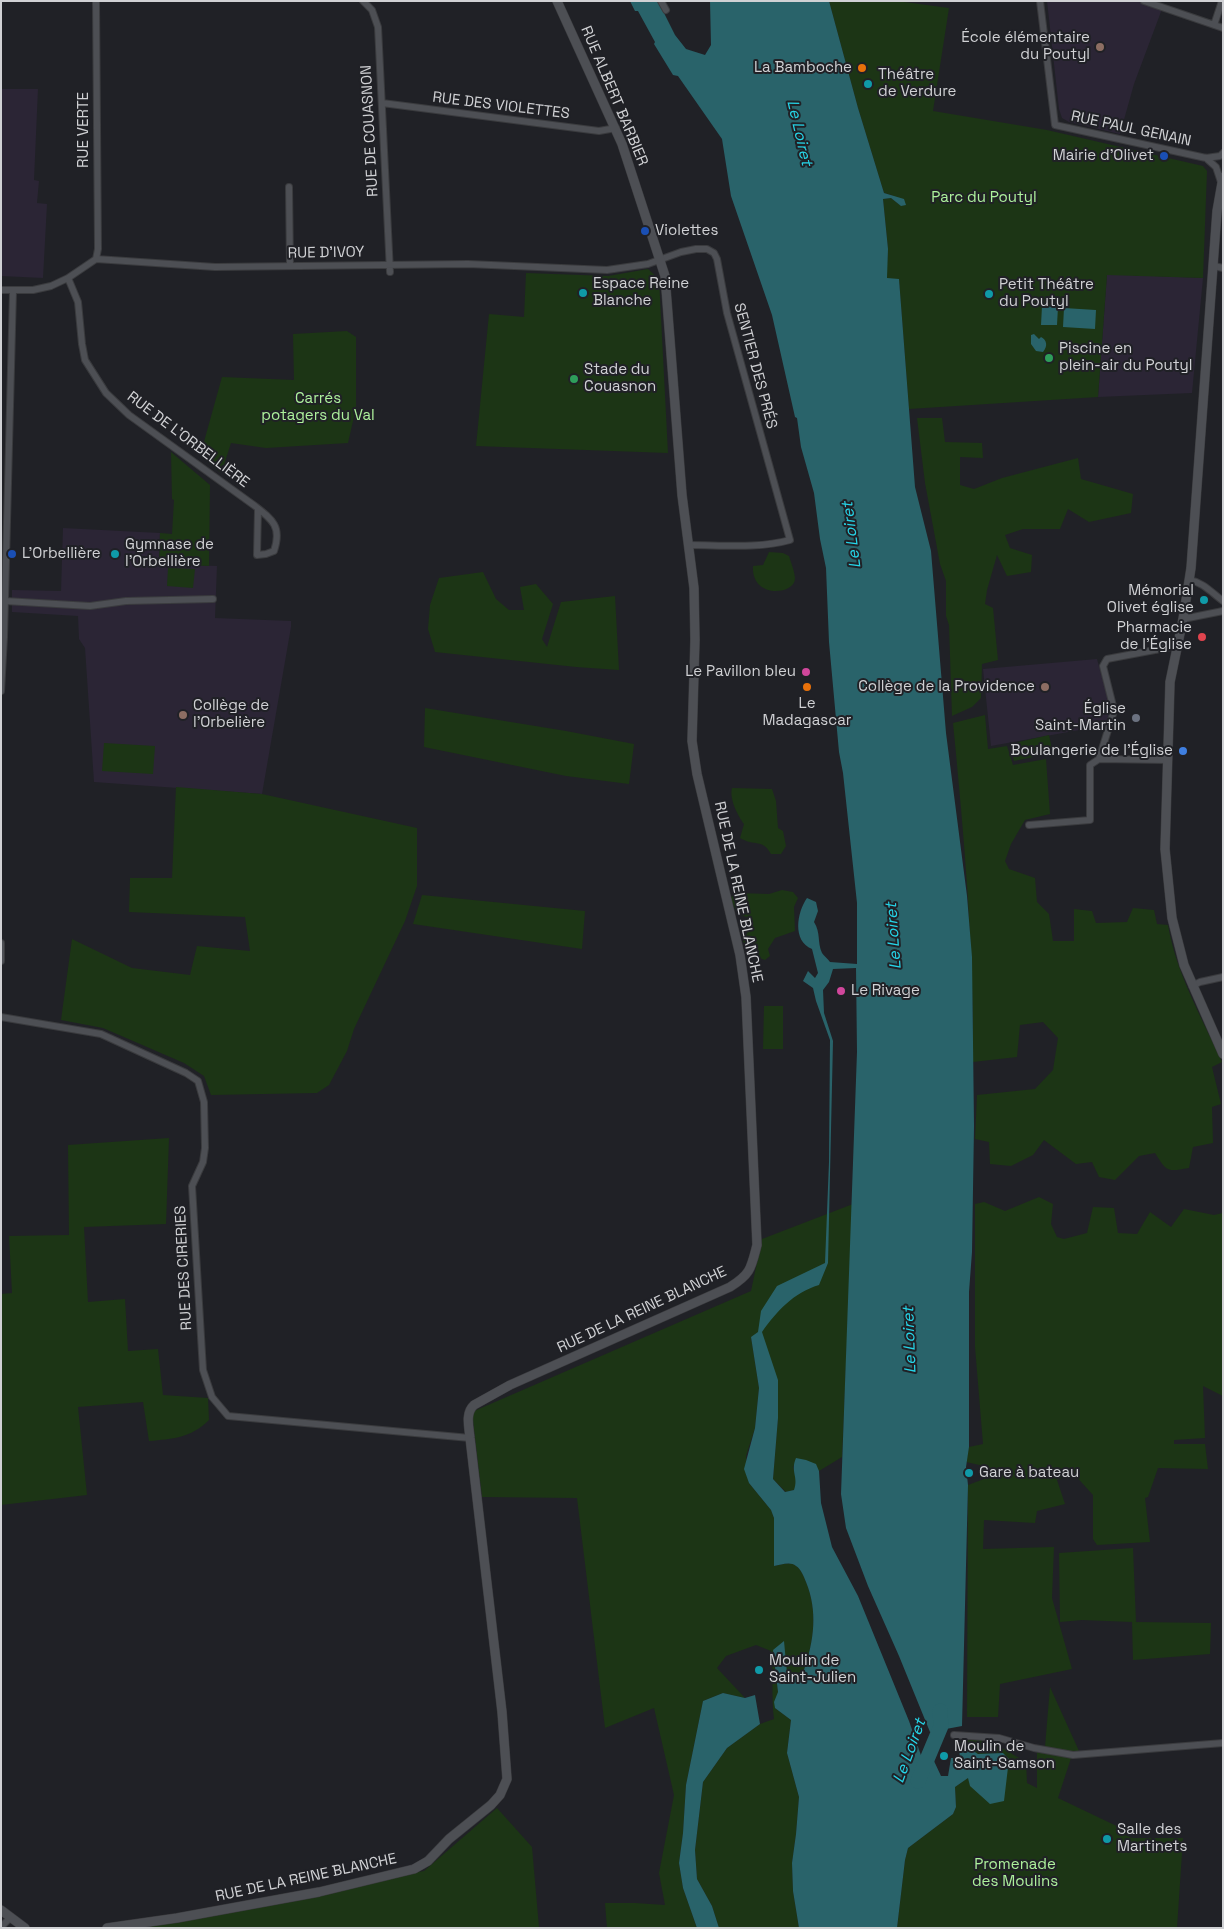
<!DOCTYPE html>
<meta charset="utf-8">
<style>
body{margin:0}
#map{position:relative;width:1224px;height:1929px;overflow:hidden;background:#202126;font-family:"Space Grotesk",sans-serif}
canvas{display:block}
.frame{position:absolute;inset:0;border:2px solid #d0d1d4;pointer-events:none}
</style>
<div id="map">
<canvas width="1224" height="1929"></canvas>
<div class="frame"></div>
</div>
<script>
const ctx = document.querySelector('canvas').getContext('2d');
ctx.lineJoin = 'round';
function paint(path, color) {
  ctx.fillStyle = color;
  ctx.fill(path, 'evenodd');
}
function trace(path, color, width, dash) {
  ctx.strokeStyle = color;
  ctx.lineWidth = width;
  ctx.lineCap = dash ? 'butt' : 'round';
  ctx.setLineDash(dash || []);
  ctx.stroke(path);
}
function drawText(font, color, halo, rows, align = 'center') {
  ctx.font = font + ' "Space Grotesk",sans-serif';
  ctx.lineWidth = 4;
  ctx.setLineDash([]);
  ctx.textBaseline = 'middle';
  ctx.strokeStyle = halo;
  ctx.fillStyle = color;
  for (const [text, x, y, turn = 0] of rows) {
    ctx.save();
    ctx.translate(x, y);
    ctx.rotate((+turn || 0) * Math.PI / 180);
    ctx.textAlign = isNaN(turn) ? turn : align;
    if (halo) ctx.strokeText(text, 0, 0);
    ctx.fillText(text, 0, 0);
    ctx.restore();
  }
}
paint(new Path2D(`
 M1047,1H1138L1162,9L1134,84L1120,134L1069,122L1062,118L1059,109Z
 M1,89H38L34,180L39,181L37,203L47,204L43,278L1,276Z
 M1107,274L1203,278L1192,393L1098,397Z
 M63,528L160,533L159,564L217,566L215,618L291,621V627L262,794L94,782L85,648L79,639L78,616L12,612V590L61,591Z
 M1097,659L1110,706L1111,715L1107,725L991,746L983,669Z`), '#2b2535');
paint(new Path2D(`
 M829,1H897L949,8L933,111L1047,130L1203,166L1207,171L1203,278L1107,275L1098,397L909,409L899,280L886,279L888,249L883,199L891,198L901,206L892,195L884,193L858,108Z
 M648,269L659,279L668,453L476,446L489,314L524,317L526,273L608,276Z
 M347,331L356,337V408L348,443L266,448L231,443L224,465H222L220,472L200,456L222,377L294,380L293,334Z
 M917,418H942L945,442L982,443L983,458L960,457V485L974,489L1002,478L1078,458L1081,479L1133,494L1131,513L1089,522L1068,509L1060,529H1023L1005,535L1010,548L1032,555L1031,572L1007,576L997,555L987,590L985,604L993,608L998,660L982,664L981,698L972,707L952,716L949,625L946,616V581L940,564L925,483Z
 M171,452L210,485L209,566L159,564L160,533L172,534L174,500L172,499Z
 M769,552L783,553L789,556C791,563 795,572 795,579C794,595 751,599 753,566L763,565Z
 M168,568L195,569L193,588L167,586Z
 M483,572L496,599L509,610H524L520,587L536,584L553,604L542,639L547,647L561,602L615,596L619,670L576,667L435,652L428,629L430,605L439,578Z
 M425,708L566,731L634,744L629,784L566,776L424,747Z
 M985,715L988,749L1007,746L1013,765L1046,759L1050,814L1025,820L1011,844L1005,861L1009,869L1035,878L1037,902L1049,914L1053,941H1074V909L1092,911L1096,923L1127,922L1133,908L1154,910L1157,924L1168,925C1176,973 1202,1018 1222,1062L1212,1067L1221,1104L1212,1107L1213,1143L1193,1147L1189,1168C1167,1172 1167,1172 1155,1153L1139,1156L1115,1180L1099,1177L1092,1162L1076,1164L1044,1140L1033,1155L1011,1166L990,1164L989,1142L975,1139L977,1095L1035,1089L1053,1070L1058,1038L1043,1022L1020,1025L1017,1057L973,1062C974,948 964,835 953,723Z
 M1049,735L1053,753L1014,761L1010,744Z
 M104,743L155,746L153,774L102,771Z
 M176,787L262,794L417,828V886L405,921L354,1029L347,1051L329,1085L317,1093L211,1095L204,1076L184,1063L103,1028L61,1020L72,939L132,968L190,975L197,946L250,951L245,917L129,912L130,878H172Z
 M732,788L772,789L776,801L778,828L783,831L786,846L781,854H771C762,838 755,847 740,838L744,824C738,816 729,799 732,788Z
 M782,890L793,892L798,898L794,907L795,931L775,938L768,949L770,956L765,960C754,956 747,953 743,941L752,924L749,918L738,914L731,901V897L737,893L769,894Z
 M422,895L585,911L582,949L413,924Z
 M764,1006H783V1049H763Z
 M169,1138L166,1224L84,1227L88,1302L125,1299L128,1351L158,1349L163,1395L208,1398L209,1420C191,1438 173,1439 149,1441L143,1402L78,1407L87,1495L1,1505V1294L12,1293L9,1236L69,1235L68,1145Z
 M1039,1197L1053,1204L1051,1224L1057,1237L1064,1239L1087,1233L1093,1207L1114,1208L1118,1233L1137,1234L1150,1212L1171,1227L1184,1209L1214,1215L1223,1213V1396L1203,1386L1205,1438L1174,1440V1444H1205L1208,1469L1158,1468L1148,1497L1145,1498L1150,1542L1097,1545L1093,1539V1495L1073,1473L1057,1480L1065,1504L1037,1511L1035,1523L984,1520L983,1549L1054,1547L1052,1598L1072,1669L1000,1684L998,1717H967L968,1485L984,1479V1466L966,1462L969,1447L983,1444L975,1347V1204L984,1202L1005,1211Z
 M853,1204L842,1457L819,1471L815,1464L793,1466L797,1483L794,1490L786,1492L773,1479L778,1418V1380L751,1337L759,1388L755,1428L746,1456L749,1483L771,1510L774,1518V1566C781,1565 790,1561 796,1566C801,1569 804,1577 806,1582C818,1611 814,1641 804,1670L795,1676L787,1673L773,1650L778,1692L775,1708L791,1720L787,1753L799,1797L796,1834L792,1863L793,1891L799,1928H719L712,1906L697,1879L695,1850L703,1782L727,1748L760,1724L774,1719C771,1696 774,1675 771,1651L756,1645L726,1656L717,1668L745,1698L723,1693L703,1701L686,1785L683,1833L679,1863L683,1888L697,1928H607L605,1903H635L665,1905L659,1873L674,1795L654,1708L605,1728L577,1498L482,1497L472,1412L751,1291L762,1239Z
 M1133,1548L1136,1622L1211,1623L1210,1654L1133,1660L1132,1622L1082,1620L1060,1622L1059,1553Z
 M1050,1687L1079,1751L1070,1752L1045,1747Z
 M977,1739L990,1741L1026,1762L1027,1783L1037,1788V1752L1071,1758L1058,1798L1127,1831L1125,1835L1132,1838H1183L1177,1928H897L905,1860L908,1848L953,1814L956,1807L955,1787L1003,1753L978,1754L959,1742Z
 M497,1808L532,1847L539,1927L126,1928L424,1871Z`), '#1c3515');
paint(new Path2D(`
 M630,1H658L675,35L686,49L705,55L711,45L710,1H829L858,108L884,193L904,199L906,205L901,206L891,198L883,199L888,249L887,278L899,279L915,487L931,551L946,733L967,896L972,957L974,1126L972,1252L969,1292V1447L966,1467L968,1485L962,1726L930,1732L899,1656L868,1586L846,1528L841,1494L857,1052L856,968L833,969L829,982L823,990L824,1013L833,1041L828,1263L819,1285C793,1293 777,1311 762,1332L778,1380V1418L773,1479L785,1492L794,1490C799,1477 790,1472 796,1458L806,1460L816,1464L819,1471L821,1503L832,1547L858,1596L909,1721L924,1764L934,1761L941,1776H948L951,1758H953L956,1762H960L959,1742L978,1754L1003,1753L1009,1759L1004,1801L990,1804L970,1786L968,1778L955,1787L956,1807L953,1814L908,1848L905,1860L897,1928H799L793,1891L792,1863L796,1834L799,1797L787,1753L791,1720L775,1708L774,1702L778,1692L773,1650L784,1641L787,1673L795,1676L804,1670C814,1641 818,1611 806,1582C804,1577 801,1569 796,1566C790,1561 781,1565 774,1566V1518L771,1510L749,1483L744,1469L755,1428L759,1388L751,1337L758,1332L761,1311L777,1286L825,1263L829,1162L830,1040L816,1001L813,988L803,981L808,971L815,978L818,973L812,949C792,941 797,912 807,898L816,902L818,911L814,922C821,933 817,942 822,953C824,956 828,959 830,962L857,964V903L843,773L839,752L829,642L826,568L820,539L814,493L801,447L797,418L795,417L772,315L731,196L722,139L678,76L673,75L654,44L655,42L638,11H635Z
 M1042,306L1058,307L1057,325H1041Z
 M1064,308L1096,310L1095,329L1063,327Z
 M1034,334L1039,339L1041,337C1047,340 1048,346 1043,352L1036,351L1031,344V335Z
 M723,1693L745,1698L755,1695L760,1724L727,1748L703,1782L695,1850L697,1879L712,1906L719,1928H697L683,1888L679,1863L683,1833L686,1785L703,1701Z`), '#29636a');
trace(new Path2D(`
 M918,1781L941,1726L940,1711`), '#29636a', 15);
const minor = new Path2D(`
 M363,1L372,10L378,27L390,272
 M661,1L666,10
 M1040,1L1055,125L1206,158L1220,156L1223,153
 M1144,1L1223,28
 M1214,25L1222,1
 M382,103L599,131L616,128
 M1206,158L1216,167L1221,182
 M289,187L290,266
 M96,259L98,249L96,1
 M1214,266L1223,268
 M68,278L78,302L82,344L85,360L106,393L129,415L255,506C273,520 282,527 274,551L266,554L257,555L258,509
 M1,290H33L51,286L68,278L96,259L215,267L468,264L607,270L648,264L681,252L696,249H707L714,253L717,259L727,313L790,540C758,549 722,545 688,545
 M1189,580C1203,582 1212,593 1223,601
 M5,601L90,606L126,601L213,599
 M1183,619L1223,611
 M1,691L4,637L13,291
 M1099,759L1167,760
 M1029,825L1090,820V765L1099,759L1113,714V706L1103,666L1107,659L1176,646
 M1,943V961
 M1192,986L1200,982L1223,977
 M1,1017L101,1034L186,1073L198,1081L204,1102L205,1148L203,1162L192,1186L203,1370L212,1397L228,1416L470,1438
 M954,1735L999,1738L1034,1748L1073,1755L1223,1743
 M1,1927L11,1917`);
const tertiary = new Path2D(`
 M1,1910L25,1928
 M107,1928L177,1918L319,1892L414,1869L428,1861L449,1839L491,1805L500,1795L507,1779L502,1712L470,1438C469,1427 465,1413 474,1405L510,1385L730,1287C751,1274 751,1268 757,1245L746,997L740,955L697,774L692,741L695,640L694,588L682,495L665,276L622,144L557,1`);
const secondary = new Path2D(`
 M1223,177L1217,211L1191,568L1183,619L1170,682L1165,849L1172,918L1184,965L1223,1054`);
trace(minor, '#3a3b3e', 8);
trace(tertiary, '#3a3b3e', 10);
trace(secondary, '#3a3b3e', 10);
trace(minor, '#4d4f54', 6);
trace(tertiary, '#4d4f54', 9);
trace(secondary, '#4d4f54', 9);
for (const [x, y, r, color] of [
 [1100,47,5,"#8d6e63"],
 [862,68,5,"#e8710a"],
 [868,84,5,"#0f9aa8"],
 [1164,156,5,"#1a4fb4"],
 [645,231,5,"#1a4fb4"],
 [583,293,5,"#0f9aa8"],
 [989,294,5,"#0f9aa8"],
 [1049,358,5,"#2e9e5b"],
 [574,379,5,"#2e9e5b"],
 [12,554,5,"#1a4fb4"],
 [115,554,5,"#0f9aa8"],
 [1204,600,5,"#0f9aa8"],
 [1202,637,5,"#e0444e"],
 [806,672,5,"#d1479c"],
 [807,687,5,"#e8710a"],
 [1045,687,5,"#8d6e63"],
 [183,715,5,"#8d6e63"],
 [1136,718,5,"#6b7280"],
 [1183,751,5,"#3f7fe0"],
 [841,991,5,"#d1479c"],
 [969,1473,5,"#0f9aa8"],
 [759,1670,5,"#0f9aa8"],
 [944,1756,5,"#0f9aa8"],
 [1107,1839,5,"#0f9aa8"]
]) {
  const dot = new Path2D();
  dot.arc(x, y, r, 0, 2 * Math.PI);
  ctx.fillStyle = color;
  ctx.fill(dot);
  trace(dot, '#202126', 2);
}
drawText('15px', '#d0d1d4', '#202126', [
 ["École élémentaire",1090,38,"right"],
 ["du Poutyl",1090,55,"right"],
 ["La Bamboche",852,68,"right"],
 ["Théâtre",878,75],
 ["de Verdure",878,92],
 ["Mairie d'Olivet",1154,156,"right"],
 ["Violettes",655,231],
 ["Espace Reine",593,284],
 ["Blanche",593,301],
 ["Petit Théâtre",999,285],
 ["du Poutyl",999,302],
 ["Piscine en",1059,349],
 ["plein-air du Poutyl",1059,366],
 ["Stade du",584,370],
 ["Couasnon",584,387],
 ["Gymnase de",125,545],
 ["l'Orbellière",125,562],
 ["L'Orbellière",22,554],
 ["Mémorial",1194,591,"right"],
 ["Olivet église",1194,608,"right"],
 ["Pharmacie",1192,628,"right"],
 ["de l'Église",1192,645,"right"],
 ["Le Pavillon bleu",796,672,"right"],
 ["Collège de la Providence",1035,687,"right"],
 ["Le",807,704,"center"],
 ["Madagascar",807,721,"center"],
 ["Collège de",193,706],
 ["l'Orbelière",193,723],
 ["Église",1126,709,"right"],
 ["Saint-Martin",1126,726,"right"],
 ["Boulangerie de l'Église",1173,751,"right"],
 ["Le Rivage",851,991],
 ["Gare à bateau",979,1473],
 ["Moulin de",769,1661],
 ["Saint-Julien",769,1678],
 ["Moulin de",954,1747],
 ["Saint-Samson",954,1764],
 ["Salle des",1117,1830],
 ["Martinets",1117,1847]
], 'left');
drawText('15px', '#d0d1d4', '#202126', [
 ["RUE ALBERT BARBIER",614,96,67],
 ["RUE DES VIOLETTES",501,106,7],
 ["RUE PAUL GENAIN",1131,129,12],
 ["RUE VERTE",84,130,-90],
 ["RUE DE COUASNON",370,131,-93],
 ["RUE D'IVOY",326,253,-1],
 ["SENTIER DES PRÉS",755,366,75],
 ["RUE DE L'ORBELLIÈRE",188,440,37],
 ["RUE DE LA REINE BLANCHE",738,892,78],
 ["RUE DES CIRERIES",184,1268,-93],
 ["RUE DE LA REINE BLANCHE",642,1310,-25],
 ["RUE DE LA REINE BLANCHE",306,1878,-12]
]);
drawText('15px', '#adf19c', '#202126', [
 ["Parc du Poutyl",984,198],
 ["Carrés",318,399],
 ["potagers du Val",318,416],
 ["Promenade",1015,1865],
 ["des Moulins",1015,1882]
]);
drawText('italic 16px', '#26d5e8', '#202126', [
 ["Le Loiret",799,133,77],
 ["Le Loiret",852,535,-97],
 ["Le Loiret",894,936,-94],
 ["Le Loiret",910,1340,-92],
 ["Le Loiret",910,1751,-70]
]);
</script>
